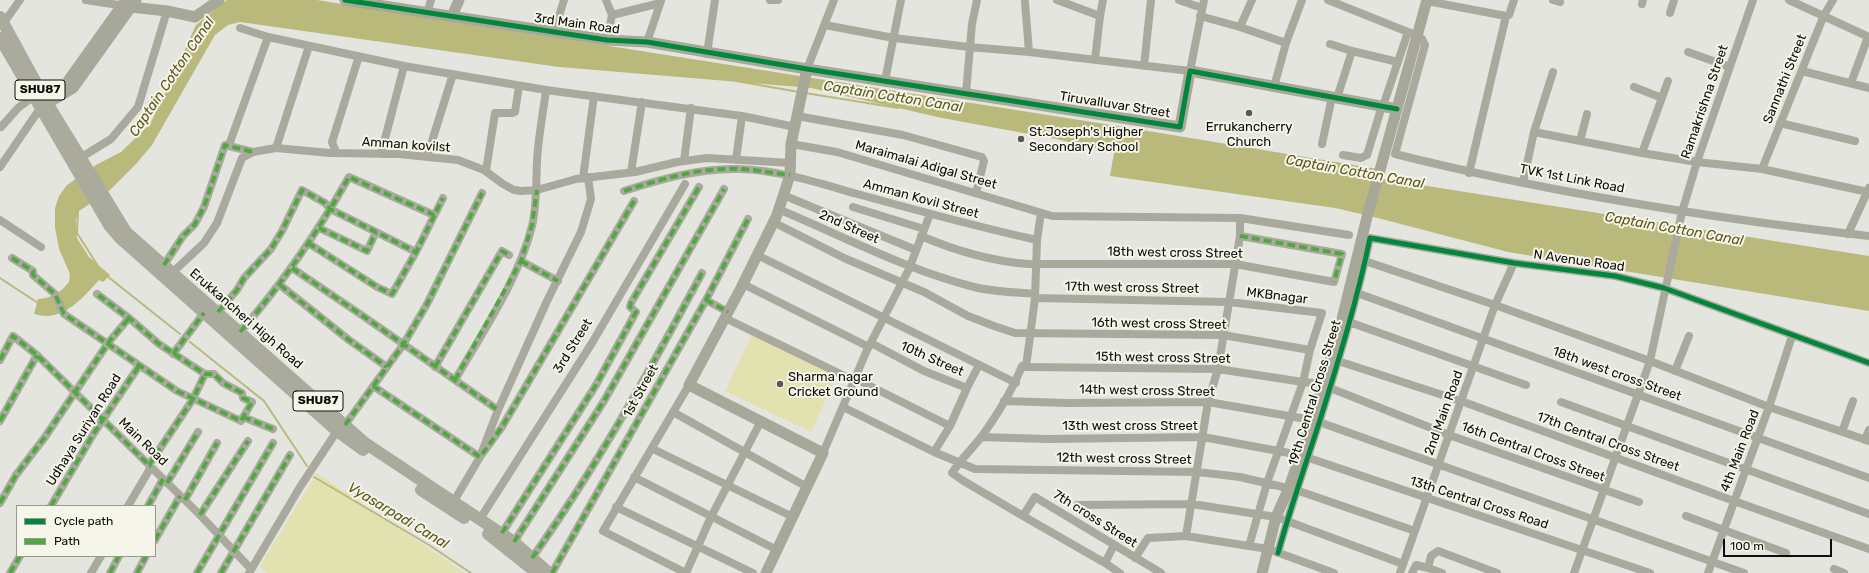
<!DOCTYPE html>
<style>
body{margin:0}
#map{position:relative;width:1869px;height:573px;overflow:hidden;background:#e5e5e0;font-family:Rubik,sans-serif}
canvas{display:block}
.legend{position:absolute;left:16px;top:505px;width:140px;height:52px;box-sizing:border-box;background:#f5f5ea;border:1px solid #989890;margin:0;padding:5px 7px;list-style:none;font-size:12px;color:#0c0c08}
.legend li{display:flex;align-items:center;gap:8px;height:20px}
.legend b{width:20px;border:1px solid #989890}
.scale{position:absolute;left:1723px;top:539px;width:109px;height:18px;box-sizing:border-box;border:2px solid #0c0c08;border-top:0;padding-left:5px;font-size:12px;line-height:14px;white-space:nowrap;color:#0c0c08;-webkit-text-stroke:3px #f5f5ea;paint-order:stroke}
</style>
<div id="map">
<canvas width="1869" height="573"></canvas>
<ul class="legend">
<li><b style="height:5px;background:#00873e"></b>Cycle path</li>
<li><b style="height:5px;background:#50a841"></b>Path</li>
</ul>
<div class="scale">100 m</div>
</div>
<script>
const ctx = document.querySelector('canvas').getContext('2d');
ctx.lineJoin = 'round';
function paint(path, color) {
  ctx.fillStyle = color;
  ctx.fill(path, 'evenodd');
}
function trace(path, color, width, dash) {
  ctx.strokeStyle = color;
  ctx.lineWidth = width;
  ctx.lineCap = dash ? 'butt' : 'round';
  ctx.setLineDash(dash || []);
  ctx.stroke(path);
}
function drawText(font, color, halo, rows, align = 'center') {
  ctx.font = font + ' Rubik,sans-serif';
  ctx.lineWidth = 4;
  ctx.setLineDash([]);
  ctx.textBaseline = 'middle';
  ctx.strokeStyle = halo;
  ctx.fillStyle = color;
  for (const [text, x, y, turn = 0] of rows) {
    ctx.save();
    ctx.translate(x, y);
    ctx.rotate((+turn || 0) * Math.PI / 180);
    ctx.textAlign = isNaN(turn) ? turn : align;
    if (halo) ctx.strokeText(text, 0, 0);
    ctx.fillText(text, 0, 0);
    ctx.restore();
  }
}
paint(new Path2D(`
 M752,334L837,375L811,432L725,391Z
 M317,473L465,573H267L260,566Z`), '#e2e1b0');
paint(new Path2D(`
 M227,0H317L1124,127L1378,169L1377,178L1869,256V311L1508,252L1370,216L1335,208L1110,176L1114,153L1056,139L942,118L811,88L559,67L240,22L228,25L215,35L152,145L136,164L108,192L79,211L76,220L77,238L89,257L110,275L103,282L99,280C82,299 62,323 34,314L38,299C52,298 60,293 69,282L70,274L59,249L55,227V208L59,196L67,185L96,165L121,152L150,124L163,98L196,25Z`), '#bab97c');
trace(new Path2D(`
 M736,81L799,92
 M805,93L898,108
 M78,212L77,233L98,266
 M107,276L180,334
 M0,278L38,303
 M190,342L264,401L307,466
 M314,477L429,545L471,573`), '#bab97c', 2);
trace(new Path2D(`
 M86,0L125,6
 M606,0L612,15L607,40
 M770,0H778
 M1057,0L1100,16L1095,60
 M1179,0L1202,8
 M1328,0L1418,36L1422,39L1425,45L1395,154C1551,193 1710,218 1869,236
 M1553,0L1560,2
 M1789,0L1869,37
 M1427,1L1506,16L1509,15L1514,0
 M1025,2L1029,52
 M1642,4L1643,0
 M427,13L431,0
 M1670,13L1674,0
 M612,15L660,3
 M1100,16L1103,0
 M1200,16L1240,27L1286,43
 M3,24L20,0
 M825,25L894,38L969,47L1029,52L1190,71L1204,0
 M1240,27L1252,0
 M240,28L268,37L404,66L546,90L742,116L795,127
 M554,32L564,0
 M647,42L661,1
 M1330,44L1352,51L1398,62
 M1688,52L1730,67
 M707,54L715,0
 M1144,66L1151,0
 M807,69L834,0
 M1802,71L1869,88
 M885,81L901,0
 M1851,83L1868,37
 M1274,87L1286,43L1302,0
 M1634,87L1662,98
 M966,93L972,24L977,0
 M1337,98L1352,51
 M1383,106L1408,32
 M797,116L903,135L982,157L984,161L976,193
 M1780,123L1855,141
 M1,127L18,108L34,96
 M1534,132L1642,153L1697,162L1762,169L1868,192
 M1580,141L1587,114
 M791,144L837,152L1052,216L1240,218L1349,235
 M1322,144L1332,97
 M229,145L268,37
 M276,148L309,46
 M336,152L332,142L359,56
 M1642,153L1668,81
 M381,154L404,66
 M1343,155L1361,158L1367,155L1382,106
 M427,157L453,74
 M80,158L111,139L138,107L167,11
 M736,160L742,116
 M684,161L691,108
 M0,167L41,107
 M1762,169L1824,15L1833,0
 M486,171L495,113H512L515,112L519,86
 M631,172L642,102
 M1469,173L1506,16
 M583,178L594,96
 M1523,182L1534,132L1553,72
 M624,191C661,179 700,168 739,169C781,170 821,184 861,195C919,211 978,227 1037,240
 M783,195L916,250
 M853,207L924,229
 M778,209C843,236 906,270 974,287C994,292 1015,292 1035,294
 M1041,213L1037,240L1035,298L1026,367L1022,366C1012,391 997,415 982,436C972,449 961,459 952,473L962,480L1023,516L1035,497L1161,573
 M0,220L41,247
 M773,222L844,258L924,292L968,316L994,326L1015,333L1223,335L1310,350
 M319,228L367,251L376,232
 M1848,234L1869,188
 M921,236C956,251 990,261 1028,264H1235L1334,282L1342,254L1240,236
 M308,243L377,287L392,294L416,252L443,198
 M757,255L1016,383
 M12,258L33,271V275L55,294L64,314L177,391L241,421L252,402L243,398L242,393L223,383L214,374H205L159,344L129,318L97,294
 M521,261L558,281
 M1365,261L1495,305L1650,361L1769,407L1869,441
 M164,265L183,236L195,224L204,207L225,145L253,152
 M292,268L363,316L498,410
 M173,272L204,243L217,223L242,158L253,152L276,148L330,153L399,154L458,160L484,170L503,184L514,190L521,191L537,190L576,179L635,172L677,162L707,158L791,163
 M743,284L869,347
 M280,285L349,340L387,367
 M1357,293L1869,478
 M1035,298L1229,302L1322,313L1310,350L1303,382L1267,483L1249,546
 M706,300L728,312
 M218,312L237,290L244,278L271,249L282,231L302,190L325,203L330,209L416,252
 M725,318L855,381L858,380L950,426L934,452
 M1349,322L1526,385
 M240,332C283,283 317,233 349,177L434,215
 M871,343L924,371L967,388L950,426
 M173,354L204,313
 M0,360L13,336L37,355L200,515L251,569
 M1338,361L1461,401L1734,501L1869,549
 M435,367L502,251L509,255
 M1026,367L1218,369L1303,382L1323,384
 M1675,371L1689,336
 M455,380C482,333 519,279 532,226C537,205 536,184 537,162C538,138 543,114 546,90
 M373,386L480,457L502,427L634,201
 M967,388L979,365
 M1330,388L1449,435L1639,502
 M1004,401L1066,403L1208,402L1312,420
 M1561,402L1869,514
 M843,407L934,452L975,469L1198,472L1240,477L1296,490L1415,531
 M673,412L807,487
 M243,417L273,429
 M0,421L37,355
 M1319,422L1744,573
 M1842,432L1853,401
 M981,437L1047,439L1203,437L1300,455L1650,573
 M1865,440L1869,430
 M653,449L793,517
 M823,453L867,350L909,269L930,214
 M149,465L193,399L205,374
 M634,477L777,550
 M167,483L198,432
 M185,500L217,443
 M454,501L480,457L498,410L547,301L581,232L591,199L588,177
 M0,503L16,475L45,437L108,343L129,318
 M1077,505L1192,504L1276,517L1403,564
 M51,506L94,433L139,366
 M128,506L151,467
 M148,506L163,479
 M616,507L753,573
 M200,515L248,441
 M1023,516L1105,563
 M1686,516L1786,553
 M480,519L592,343L685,184
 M502,533L596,385L636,312L630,307L631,303L699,187
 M1186,536L1208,402L1218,369L1240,236V218
 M155,540L180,496
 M514,542L604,401L724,189
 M1114,545L1105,563L1120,573
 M1278,553C1290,509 1305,466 1319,423C1338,362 1357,301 1370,238L1514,263L1615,276L1664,288L1869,363
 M532,558C596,468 650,370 702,273
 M1135,558L1148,538L1186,536L1268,549L1334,573
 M1428,568L1442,573
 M1834,569L1844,573
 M10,573L20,556
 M91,573L101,556
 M110,573L119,556
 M137,573L146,556
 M197,573L273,443
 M221,573L290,455
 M249,573L300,487L337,431L345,425L403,345L427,304L482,193
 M552,573L706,300L748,219
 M686,573L603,531L689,385
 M686,573L711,517L761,421
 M1400,573L1495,305L1514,263
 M1412,573L1416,565L1428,568L1431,556L1438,551L1497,573
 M1574,573L1650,361L1682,212L1697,162L1753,0
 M1708,573L1769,407L1792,336`), '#a9a99d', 8);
trace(new Path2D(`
 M345,0L607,40L647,42L807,69L1180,127L1190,71L1397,109
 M131,7L167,11L195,17L219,0
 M452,16L459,0
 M66,87L68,81L126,0
 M41,107L73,88L136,0
 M766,573L823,453L689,385L741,288L777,215L790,175L791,144L807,69
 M1262,573L1276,517L1289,488L1312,420L1341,323L1367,217L1427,0`), '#a7a79a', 11);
trace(new Path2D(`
 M0,17L47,103L126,232L365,443L514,542L549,573
 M0,38L109,225L120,238L337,431L363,450
 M421,490L464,518
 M488,534L537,573`), '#aaaa9d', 12);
trace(new Path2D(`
 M624,191C661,179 701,167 741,169C757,170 773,173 790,175
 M319,228L367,251L376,232
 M1240,236L1342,254L1334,282
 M308,243L377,287L392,294L416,252L443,198
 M12,258L33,271V275L55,294L64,314L177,391L241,421L252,402L243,398L242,393L223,383L214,374H205L159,344L129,318L97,294
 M521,261L558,281
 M164,265L183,236L195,224L204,207L225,145L253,152
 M292,268L363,316L498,410
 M280,285L349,340L387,367
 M706,300L728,312
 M218,312L237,290L244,278L271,249L282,231L302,190L325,203L330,209L416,252
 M240,332C283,283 317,233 349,177L434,215
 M173,354L204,313
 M0,360L13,336L37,355L151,467
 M435,367L502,251L509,255
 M455,380L521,261L532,225L537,190
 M373,386L480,457L502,427L634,201
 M243,417L273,429
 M0,421L37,355
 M345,425L403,345L427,304L482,193
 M149,465L193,399L205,374
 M167,483L198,432
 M185,500L217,443
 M0,503L16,475L45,437L108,343L129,318
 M51,506L94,433L139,366
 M148,506L163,479
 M200,515L248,441
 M502,533L596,385L636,312L630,307L631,303L699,187
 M155,540L180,496
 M514,542L604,401L724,189
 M532,558C596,468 650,370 702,273
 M10,573L20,556
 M110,573L119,556
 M137,573L146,556
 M197,573L273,443
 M221,573L290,455
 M552,573L706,300L748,219`), '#50a841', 4, [8, 4]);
trace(new Path2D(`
 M345,0L607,40L647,42L807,69L1180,127L1190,71L1397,109
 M1278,553C1290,509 1305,466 1319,423C1338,362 1357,301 1370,238L1514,263L1615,276L1664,288L1869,363`), '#00873e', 5);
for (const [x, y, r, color] of [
 [1249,113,4,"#585854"],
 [1021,139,4,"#585854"],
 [780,384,4,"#585854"]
]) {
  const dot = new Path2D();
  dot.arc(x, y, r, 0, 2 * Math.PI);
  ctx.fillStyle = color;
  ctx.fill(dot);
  trace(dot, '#f5f5ea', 1.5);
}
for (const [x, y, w] of [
 [40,90,50],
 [318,401,50]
]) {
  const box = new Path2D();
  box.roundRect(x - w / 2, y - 10, w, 20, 3);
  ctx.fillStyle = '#f5f5ea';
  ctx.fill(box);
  trace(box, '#0c0c08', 1);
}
drawText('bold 12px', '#0c0c08', null, [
 ["SHU87",40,90],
 ["SHU87",318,401]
]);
drawText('13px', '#0c0c08', '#f5f5ea', [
 ["3rd Main Road",577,24,8],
 ["Sannathi Street",1785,79,-68],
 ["Ramakrishna Street",1705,102,-71],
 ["Tiruvalluvar Street",1115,105,9],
 ["Amman kovilst",406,145,4],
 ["Maraimalai Adigal Street",926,165,16],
 ["TVK 1st Link Road",1572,179,11],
 ["Amman Kovil Street",921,199,15],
 ["2nd Street",849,227,24],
 ["18th west cross Street",1175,253,1],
 ["N Avenue Road",1579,261,8],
 ["17th west cross Street",1132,288,1],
 ["MKBnagar",1277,296,7],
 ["Erukkancheri High Road",246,319,41],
 ["16th west cross Street",1159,324,1],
 ["3rd Street",573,346,-58],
 ["15th west cross Street",1163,358,1],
 ["10th Street",932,359,24],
 ["18th west cross Street",1617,374,20],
 ["1st Street",641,391,-61],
 ["14th west cross Street",1147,391,1],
 ["19th Central Cross Street",1315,393,-73],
 ["2nd Main Road",1444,413,-70],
 ["13th west cross Street",1130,426],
 ["Udhaya Suriyan Road",84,430,-58],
 ["Main Road",143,442,44],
 ["17th Central Cross Street",1608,442,20],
 ["4th Main Road",1740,451,-69],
 ["16th Central Cross Street",1533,452,20],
 ["12th west cross Street",1124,459,1],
 ["13th Central Cross Road",1479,503,18],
 ["7th cross Street",1095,519,32]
]);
drawText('13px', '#0c0c08', '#f5f5ea', [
 ["Errukancherry",1249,127,"center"],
 ["Church",1249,142,"center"],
 ["St.Joseph's Higher",1029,132],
 ["Secondary School",1029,147],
 ["Sharma nagar",788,377],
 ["Cricket Ground",788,392]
], 'left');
drawText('italic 14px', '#595718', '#f5f5ea', [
 ["Captain Cotton Canal",172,77,-56],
 ["Captain Cotton Canal",893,97,9],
 ["Captain Cotton Canal",1355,172,10],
 ["Captain Cotton Canal",1674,229,10],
 ["Vyasarpadi Canal",398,516,31]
]);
</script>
